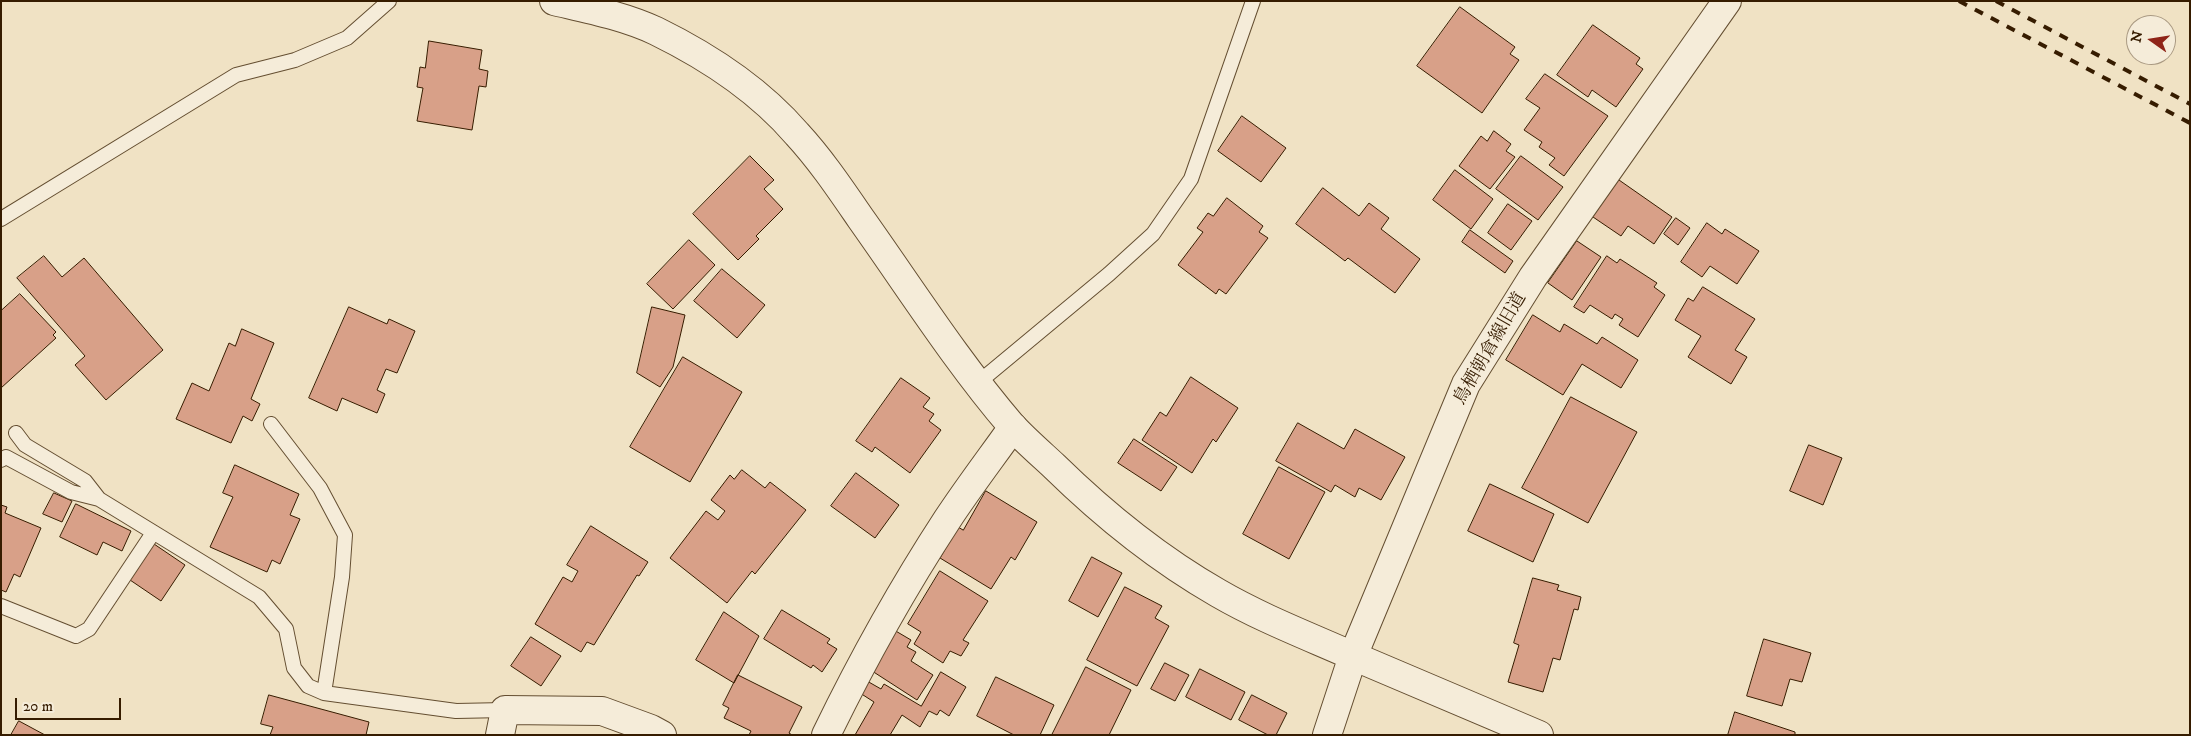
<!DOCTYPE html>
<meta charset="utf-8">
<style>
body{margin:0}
#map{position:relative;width:2191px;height:736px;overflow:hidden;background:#f0e2c4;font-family:"IM FELL DW Pica",serif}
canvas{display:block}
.frame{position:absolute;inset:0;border:2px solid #361c00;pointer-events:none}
.north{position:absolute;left:2126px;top:15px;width:50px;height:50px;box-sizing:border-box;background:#f5ecd9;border:1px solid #a99982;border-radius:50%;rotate:283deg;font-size:14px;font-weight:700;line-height:20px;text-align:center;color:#361c00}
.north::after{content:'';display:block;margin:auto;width:18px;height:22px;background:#8f2418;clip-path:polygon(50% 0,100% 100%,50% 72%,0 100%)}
.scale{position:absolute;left:15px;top:698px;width:106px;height:22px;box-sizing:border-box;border:2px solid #361c00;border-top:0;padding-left:6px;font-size:15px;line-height:18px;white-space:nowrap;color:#361c00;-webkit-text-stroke:4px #f5ecd9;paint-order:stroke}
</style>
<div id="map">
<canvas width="2191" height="736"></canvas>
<div class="frame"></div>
<div class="north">N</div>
<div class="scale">20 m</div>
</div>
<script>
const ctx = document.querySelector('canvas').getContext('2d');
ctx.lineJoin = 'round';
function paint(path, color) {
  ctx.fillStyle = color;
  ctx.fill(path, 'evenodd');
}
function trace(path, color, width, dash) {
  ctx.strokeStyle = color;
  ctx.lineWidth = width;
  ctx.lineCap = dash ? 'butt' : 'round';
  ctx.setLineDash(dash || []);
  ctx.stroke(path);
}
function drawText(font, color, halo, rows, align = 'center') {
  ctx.font = font + ' "IM FELL DW Pica","Noto Serif JP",serif';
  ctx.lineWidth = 5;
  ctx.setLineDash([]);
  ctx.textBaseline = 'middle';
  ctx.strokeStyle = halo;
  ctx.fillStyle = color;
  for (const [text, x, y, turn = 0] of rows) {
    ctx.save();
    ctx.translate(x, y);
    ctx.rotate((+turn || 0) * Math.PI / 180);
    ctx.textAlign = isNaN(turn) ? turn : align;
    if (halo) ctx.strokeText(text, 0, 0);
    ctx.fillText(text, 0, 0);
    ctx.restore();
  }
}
const building = new Path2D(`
 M1460,7L1515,47L1510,54L1519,60L1482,113L1417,66Z
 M1593,25L1640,58L1636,64L1643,69L1616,107L1592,90L1588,97L1557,75Z
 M429,41L482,50L479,69L488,71L486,87L479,86L472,130L417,121L423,88L417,87L420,67L425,68Z
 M1545,74L1608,116L1564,176L1549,165L1555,158L1539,147L1542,142L1524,130L1540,108L1526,99Z
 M1242,116L1286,148L1261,182L1218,151Z
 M1494,131L1511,144L1506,151L1515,157L1490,189L1459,166L1481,136L1487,141Z
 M750,156L774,180L764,189L783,209L756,236L759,239L738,260L693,214Z
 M1521,156L1563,187L1538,220L1496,189Z
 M1455,170L1493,199L1471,229L1433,200Z
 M1619,180L1672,217L1654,244L1628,226L1621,236L1593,217Z
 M1323,188L1359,216L1369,203L1389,218L1381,229L1420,259L1395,293L1348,258L1345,261L1296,224Z
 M1227,198L1263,226L1259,232L1268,238L1226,294L1219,289L1216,294L1178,265L1203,232L1197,228L1208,213L1213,216Z
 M1508,204L1532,221L1511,250L1488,233Z
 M1676,218L1690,228L1678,245L1664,234Z
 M1707,223L1722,234L1725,229L1759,251L1737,284L1710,266L1702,277L1681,262Z
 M1470,230L1513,261L1505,273L1462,242Z
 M689,240L715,265L673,309L647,284Z
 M1577,241L1601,257L1572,300L1548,283Z
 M44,256L62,277L84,258L163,350L106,400L75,365L85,356L17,278Z
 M1607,256L1617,263L1620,259L1657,283L1654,287L1665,295L1638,337L1619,325L1623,319L1615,314L1612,319L1590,305L1584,313L1574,307Z
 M722,269L765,305L737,338L694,301Z
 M1703,287L1755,319L1735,350L1747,357L1731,384L1688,357L1701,336L1675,320L1688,298L1693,301Z
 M20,294L56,332L53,335L56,338L1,388V311Z
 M349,307L387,324L389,319L415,331L397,373L386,369L377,390L385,394L377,413L342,398L337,411L309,398Z
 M652,307L685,315L673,367L660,387L637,373Z
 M1533,315L1560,332L1564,324L1597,344L1602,337L1638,360L1621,388L1582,364L1563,395L1506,360Z
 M242,329L274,343L251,399L260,404L252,421L243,416L231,443L176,419L192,383L209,391L229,343L235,346Z
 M683,357L742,392L690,482L630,447Z
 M1191,377L1238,408L1216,442L1213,439L1192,473L1142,440L1160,412L1166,416Z
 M901,378L930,398L923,407L934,414L929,421L941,430L910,473L875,447L872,452L856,441Z
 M1571,397L1637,432L1588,523L1522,488Z
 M1298,423L1344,449L1355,429L1405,457L1381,500L1359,488L1355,497L1335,485L1331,492L1276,461Z
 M1134,439L1177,467L1161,491L1118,463Z
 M1809,445L1842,458L1823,505L1790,491Z
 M235,465L299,494L290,515L300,519L280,564L272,560L267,572L210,547L233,497L223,493Z
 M1279,467L1325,492L1289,559L1243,534Z
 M742,470L765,488L770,482L806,510L755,574L752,571L727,603L670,558L706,511L718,520L725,511L711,500L730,475L734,479Z
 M856,473L899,505L875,538L831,506Z
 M1490,484L1554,514L1533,562L1468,531Z
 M986,491L1037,522L1015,560L1011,557L991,589L940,558L958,527L963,530Z
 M54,493L72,501L62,522L43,514Z
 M76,504L131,531L122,551L103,542L97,555L60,537Z
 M1,505L7,507L5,513L41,528L20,577L14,574L6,592L1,590Z
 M591,526L648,562L639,576L637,575L594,645L587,642L581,652L535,624L563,577L572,582L578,571L567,565Z
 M154,544L185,565L161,601L130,580Z
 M1092,557L1122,573L1098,617L1069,601Z
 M940,571L988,601L963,640L969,643L961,656L950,651L943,663L914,644L921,632L908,624Z
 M1533,578L1559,585L1557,590L1581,597L1578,610L1574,609L1560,660L1553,658L1543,692L1508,682L1519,645L1514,643Z
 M1125,587L1162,606L1155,618L1169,626L1137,686L1087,660Z
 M782,610L830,639L827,643L837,649L822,672L813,665L811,668L764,639Z
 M724,612L759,636L734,683L696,660Z
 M894,630L911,640L907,647L916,652L911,661L933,675L917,700L869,669Z
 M531,637L561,656L541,686L511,666Z
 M1764,639L1811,653L1802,682L1790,679L1782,706L1747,696Z
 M1165,663L1189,675L1175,701L1151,689Z
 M1086,667L1131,690L1109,735H1052Z
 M1200,669L1245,692L1231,720L1186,697Z
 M941,672L966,687L949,716L940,710L937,715L929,711L920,727L902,715L890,735H855L874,702L860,693L867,681L881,689L884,684L921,706Z
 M738,675L802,707L789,733L792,735H749L751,731L724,718L729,708L723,705Z
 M996,677L1054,705L1040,735H1014L977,716Z
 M269,695L369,722L366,735H270L273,727L261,724Z
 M1252,695L1287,713L1276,735H1268L1239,720Z
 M1735,712L1795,732V735H1728Z
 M19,721L45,735H11Z`);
paint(building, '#d8a088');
trace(building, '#361c00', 1);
const service = new Path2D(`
 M1,219L236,75L295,60L347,38L389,1
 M979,382L1109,274L1153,234L1191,179L1253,1
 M271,424L320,488L345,535L342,577L324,693
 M16,433L25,445L85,481L99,499L259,597L286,629L294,668L308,686L324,693L456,711L505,710
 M1,460L6,457L71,492L99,499
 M1,606L76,636L89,629L153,533`);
const minor = new Path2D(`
 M1353,656L1539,735
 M500,735L505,710L602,711L651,729L662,735
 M826,735C862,661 902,589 947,520C968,488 991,458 1013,427`);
const tertiary = new Path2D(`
 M554,1C588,9 624,16 656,31C707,56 760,91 797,134C821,160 841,190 861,219C910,288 957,362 1012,426C1025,440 1040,453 1054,466C1104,515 1157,558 1218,593C1261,618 1308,636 1353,656
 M1327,735L1353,656L1466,384L1533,277L1727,1`);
trace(service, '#644e31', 16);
trace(minor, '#644e31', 30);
trace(tertiary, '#644e31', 30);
trace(service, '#f5ecd9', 14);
trace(minor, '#f5ecd9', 28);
trace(tertiary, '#f5ecd9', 28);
trace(new Path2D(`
 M1959,1L2190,123
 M1996,1L2190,104`), '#361c00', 4, [9, 9]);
drawText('18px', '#361c00', '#f5ecd9', [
 ["鳥栖朝倉線旧道",1491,349,-60]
]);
</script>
